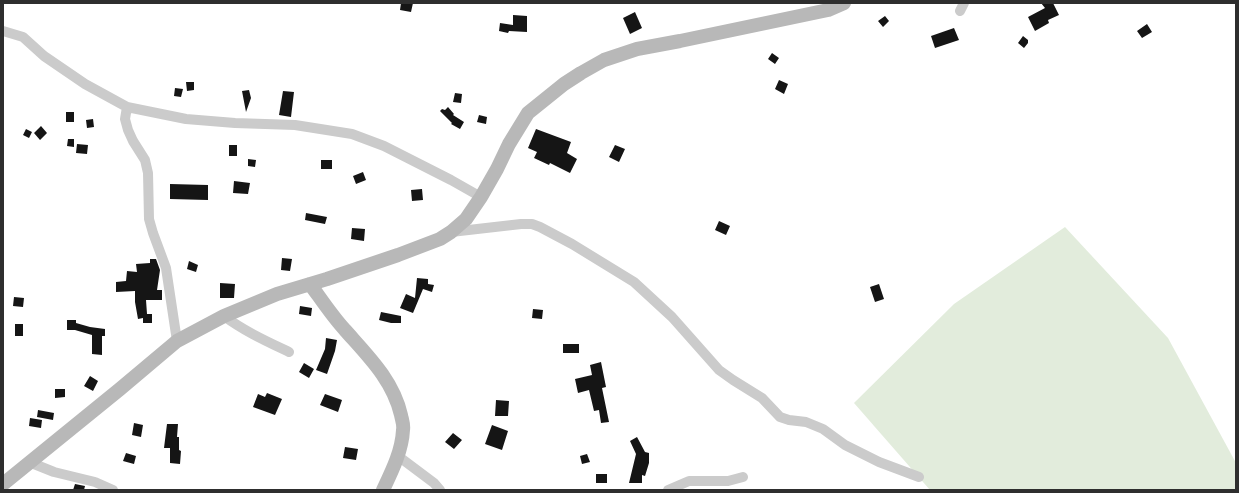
<!DOCTYPE html>
<style>
body{margin:0}
#map{position:relative;width:1239px;height:493px;overflow:hidden;background:#fff;font-family:Karla,sans-serif}
canvas{display:block}
.frame{position:absolute;inset:0;border:4px solid #2e2e2e;pointer-events:none}
</style>
<div id="map">
<canvas width="1239" height="493"></canvas>
<div class="frame"></div>
</div>
<script>
const ctx = document.querySelector('canvas').getContext('2d');
ctx.lineJoin = 'round';
function paint(path, color) {
  ctx.fillStyle = color;
  ctx.fill(path, 'evenodd');
}
function trace(path, color, width, dash) {
  ctx.strokeStyle = color;
  ctx.lineWidth = width;
  ctx.lineCap = dash ? 'butt' : 'round';
  ctx.setLineDash(dash || []);
  ctx.stroke(path);
}
paint(new Path2D(`
 M1065,227L1168,338L1236,463V490H930L854,403L954,304Z`), '#e2ecdc');
paint(new Path2D(`
 M401,3H413L411,12L400,10Z
 M1041,3H1053L1059,15L1048,20L1049,23L1035,31L1028,17L1045,8Z
 M635,12L642,28L630,34L623,18Z
 M513,15L527,16V32L509,31L508,33L499,31L500,23L513,25Z
 M885,16L889,21L883,27L878,21Z
 M1147,24L1152,32L1142,38L1137,31Z
 M954,28L959,40L935,48L931,36Z
 M1023,36L1028,40V43L1024,48L1018,43Z
 M772,53L779,58L775,64L768,59Z
 M779,80L788,84L784,94L775,89Z
 M186,82H194V90L187,91Z
 M175,88L183,89L181,97L174,96Z
 M249,90L251,98L246,112L242,91Z
 M283,91L294,92L291,117L279,115Z
 M455,93L462,94L461,103L453,102Z
 M448,107L454,114L453,115L464,122L460,129L451,124L452,123L440,111L442,109L445,110Z
 M66,112H74V122H66Z
 M479,115L487,117L486,124L477,122Z
 M93,119L94,127L87,128L86,120Z
 M41,126L47,133L40,140L34,133Z
 M26,129L32,132L29,138L23,135Z
 M536,129L571,142L567,153L577,159L570,173L550,163L549,165L534,158L537,152L528,148Z
 M68,139H74V147L67,146Z
 M77,144L88,145L87,154L76,153Z
 M229,145H237V156H229Z
 M615,145L625,149L619,162L609,157Z
 M248,159L256,160L255,167L248,166Z
 M321,160H332V169H321Z
 M363,172L366,180L356,184L353,176Z
 M234,181L250,183L248,194L233,193Z
 M170,184L208,185V200L170,199Z
 M422,189L423,200L412,201L411,190Z
 M306,213L327,217L325,224L305,220Z
 M719,221L730,226L726,235L715,230Z
 M352,228L365,229L364,241L351,239Z
 M282,258L292,259L290,271L281,270Z
 M150,259H156L160,270L157,290H162V300H146L147,314H152V323H143V318L138,319L135,302V291L116,292V282L126,281L127,271L137,272L136,264L150,263Z
 M189,261L198,265L196,272L187,269Z
 M417,278L428,279V284L434,285L432,292L423,289L413,313L400,308L406,294L415,298Z
 M220,283L235,284L234,298H220Z
 M879,284L884,299L875,302L870,287Z
 M14,297L24,298L23,307L13,306Z
 M300,306L312,308L311,316L299,314Z
 M533,309L543,310L542,319L532,318Z
 M381,312L401,316V323H391L379,320Z
 M67,320H76V323L90,327L105,329V336H102V355L92,354V335L75,330H67Z
 M15,324H23V336H15Z
 M326,338L337,340L335,351L327,374L316,370L325,349Z
 M563,344H579V353H563Z
 M601,362L606,387L602,388L609,422L601,423L599,410L594,411L589,390L578,393L575,379L592,375L590,365Z
 M304,363L314,369L309,378L299,372Z
 M90,376L98,381L93,391L84,386Z
 M55,389H65V397L55,398Z
 M267,393L282,399L275,415L253,407L258,394L265,397Z
 M325,394L342,400L338,412L320,405Z
 M496,400L509,401L508,416H495Z
 M38,410L54,413L53,420L37,417Z
 M30,418L42,420L41,428L29,426Z
 M134,423L143,425L141,437L132,435Z
 M167,424H178L177,437H179V450L181,451L180,464L170,463V448H164Z
 M492,425L508,431L502,450L485,444Z
 M453,433L462,440L454,449L445,442Z
 M637,437L645,452L649,453V463L645,476L642,475V483H629L636,454L630,441Z
 M345,447L358,449L356,460L343,458Z
 M126,453L136,456L134,464L123,461Z
 M587,454L590,462L582,464L580,456Z
 M596,474H607V483H596Z
 M75,484L85,486L84,490H73Z`), '#151515');
trace(new Path2D(`
 M960,11L964,3
 M3,31L23,37L44,56L85,84L127,107L125,119L128,130L133,141L145,160L148,173L149,219L153,233L166,268L177,341
 M127,107L186,119L235,123L295,125L352,134L384,146L451,180L481,197
 M451,232L521,224H532L540,227L572,244L634,282L672,317L719,370L733,380L762,398L780,417L789,420L806,422L823,429L845,445L879,462L919,477
 M224,316C244,331 266,341 289,352
 M398,456L434,483L440,490
 M29,462L54,472L95,482L113,490
 M668,490L689,481H728L743,477`), '#cbcbcb', 10);
trace(new Path2D(`
 M310,284C321,299 332,316 345,330C368,356 393,380 401,415C402,420 404,425 403,430C402,451 392,471 383,490
 M3,484L120,389L177,341L224,316L277,294L327,279L398,255L440,239L451,232L466,219L481,197L497,169L509,144L528,113L564,84L581,73L604,60L637,49L680,41L828,10L844,3`), '#b8b8b8', 14);
</script>
